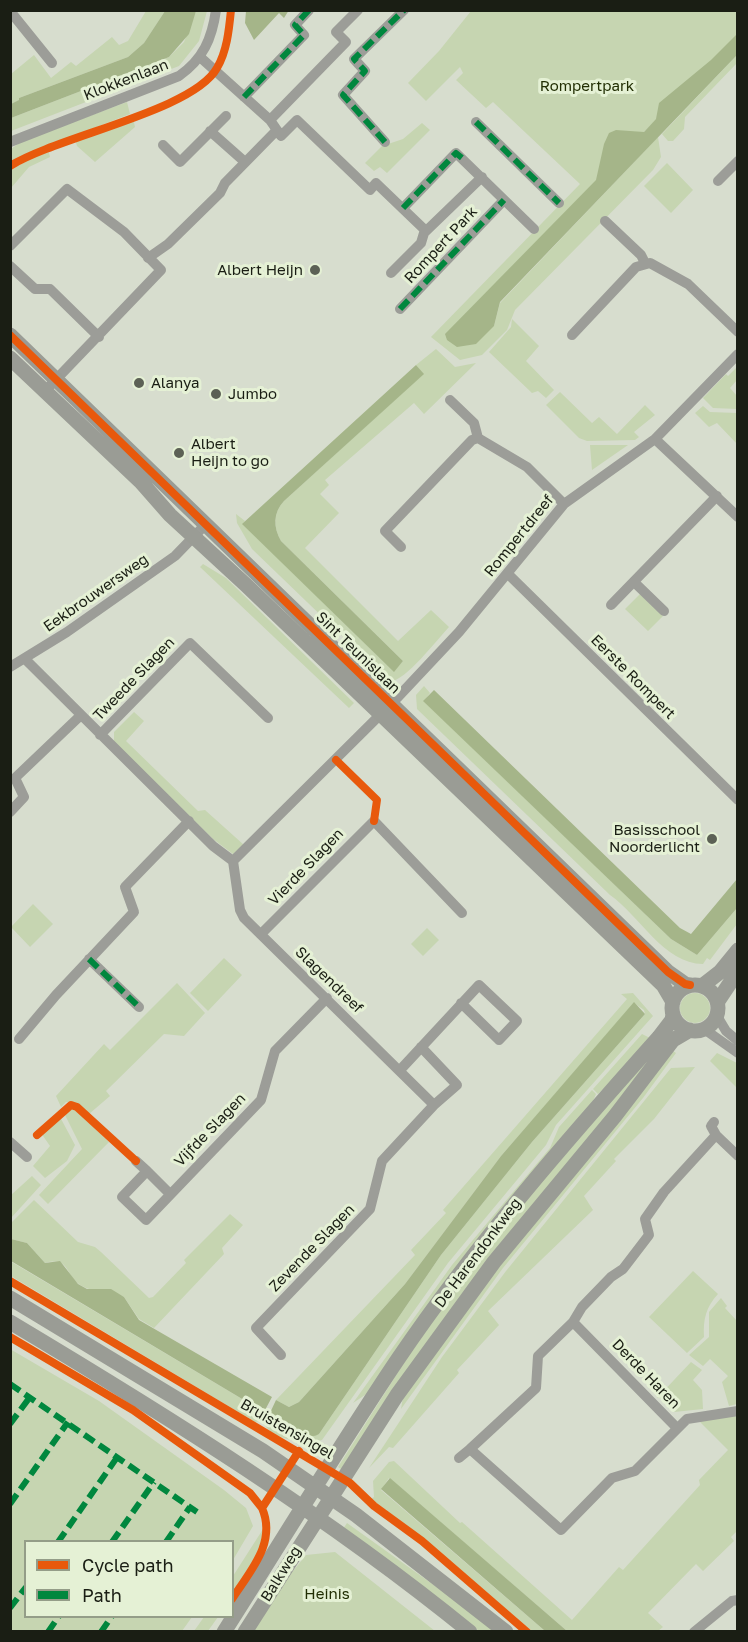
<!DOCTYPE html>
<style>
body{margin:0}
#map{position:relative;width:748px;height:1642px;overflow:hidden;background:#d7ddce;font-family:"Golos Text",sans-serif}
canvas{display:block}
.frame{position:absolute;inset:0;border:12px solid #1a1e14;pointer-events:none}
.legend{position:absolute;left:24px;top:1540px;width:210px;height:78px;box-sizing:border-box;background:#e5f1d5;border:2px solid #949d88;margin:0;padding:8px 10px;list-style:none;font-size:18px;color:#1a1e14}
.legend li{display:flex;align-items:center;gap:12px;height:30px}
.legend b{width:30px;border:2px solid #949d88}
</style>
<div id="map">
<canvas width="748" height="1642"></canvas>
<div class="frame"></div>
<ul class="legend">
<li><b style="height:8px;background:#e8590c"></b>Cycle path</li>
<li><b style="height:8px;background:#00873e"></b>Path</li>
</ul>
</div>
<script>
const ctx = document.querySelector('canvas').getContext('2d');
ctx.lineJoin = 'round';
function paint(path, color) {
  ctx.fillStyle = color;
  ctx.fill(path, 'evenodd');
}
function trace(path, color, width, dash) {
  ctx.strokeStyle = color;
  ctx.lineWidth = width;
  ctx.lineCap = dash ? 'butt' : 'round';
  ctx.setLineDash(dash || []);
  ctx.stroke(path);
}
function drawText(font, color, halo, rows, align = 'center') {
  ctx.font = font + ' "Golos Text",sans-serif';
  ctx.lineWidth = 6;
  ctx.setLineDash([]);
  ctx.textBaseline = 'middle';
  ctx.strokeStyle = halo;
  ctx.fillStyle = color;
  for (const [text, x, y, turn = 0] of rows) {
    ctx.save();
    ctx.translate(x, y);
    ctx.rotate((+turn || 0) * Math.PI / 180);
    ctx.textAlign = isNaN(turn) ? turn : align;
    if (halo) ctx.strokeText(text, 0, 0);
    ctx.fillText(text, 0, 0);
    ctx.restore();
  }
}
paint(new Path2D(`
 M146,11H165L144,43L128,57L19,98L20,100L11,104V74L34,55L51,78L71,62L76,66L112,37L119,45L128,41Z
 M196,11H207L199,41L179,66L11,131V118L169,57L184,42Z
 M471,11H737V37L446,334L494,326L500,303L658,137L661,157L653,170L515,310L507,330L482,355L460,360L431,337L580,184L493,102L486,108L456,80L463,73L460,67L426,101L408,83L439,51Z
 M737,55V63L685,117L684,129L673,141H668L662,134Z
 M127,102L130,114L45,147L11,164V149L22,141Z
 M133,118L135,127L95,162L77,146L75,139Z
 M422,123L430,130L387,173L380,167L374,171L365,163L382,146L403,139Z
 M48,149L50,157L29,167L11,188V170Z
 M667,163L693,190L671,213L644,186Z
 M512,319L539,346L526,361L554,390L546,398L538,391L532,393L489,352L511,327Z
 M436,349L455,367L476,363L424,414L414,403L325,480L329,485L320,494L339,513L305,548L398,641L431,610L449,627C437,640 406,680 390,682L252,549L237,523L236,514L245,521L243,524L394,671L403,661L281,541C273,527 273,513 284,501L423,374L416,365Z
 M737,367V380L730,388L737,396V409L713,408L703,398L726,374L728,376Z
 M560,392L592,423L599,417L617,434L645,405L655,415L634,432L639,437L635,440L587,441L579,438L546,405Z
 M703,406L710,412L737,413V444L717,423L709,427L695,413Z
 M590,445H628L592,470Z
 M203,564L226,578L354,703L349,708L200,567Z
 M640,594L663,616L648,631L625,609Z
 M424,686L430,693L424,701L671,939L697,955L737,908V924L710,960L707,958L703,964C664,964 639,915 610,895L417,709L416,695Z
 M134,712L144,721L126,741L198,811L205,810L244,845L233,854L213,839L114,743V732Z
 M33,904L53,924L30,947L11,927Z
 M427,928L439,940L423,956L411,944Z
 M224,958L242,975L208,1011L190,993Z
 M177,983L205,1013L184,1036L164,1034L106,1091L110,1096L89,1114L72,1102H66L61,1107L56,1096L104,1044L110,1050Z
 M680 1008a15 15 0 1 1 30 0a15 15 0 1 1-30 0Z
 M633,993L653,1016L556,1125L546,1145L448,1263L322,1440C305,1445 272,1439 264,1424L269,1415C284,1423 302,1440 319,1434L441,1255L532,1142L645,1014L644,1010L634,1003L501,1156L405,1284L299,1402L289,1407L276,1400L415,1255L411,1250L446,1213L443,1210L627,999L621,994Z
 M642,1034L652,1039L630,1064L598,1094L593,1089Z
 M664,1046L491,1257L341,1469L338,1467L419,1339L484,1251L639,1065Z
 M670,1049L676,1053L643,1098L503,1268L401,1409L403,1397L499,1265Z
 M717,1053L737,1063V1088L710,1061Z
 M695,1067L654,1119L614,1159L616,1161L584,1196L593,1210L488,1311L499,1325L457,1370L459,1373L393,1448L389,1447L369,1468L442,1357L506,1271L671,1068Z
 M592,1090L596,1094L593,1101L368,1393L353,1403L452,1265L550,1148L559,1127Z
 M72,1107L109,1142L48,1204L39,1195L82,1149L64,1113Z
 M60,1117L75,1145L67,1161L45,1178L33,1166L50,1146L41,1133Z
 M32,1176L41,1185L11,1218V1195Z
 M34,1200L78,1242L95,1247L101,1252L149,1298L153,1297L186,1263L184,1260L230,1214L243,1225L222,1248L224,1254L154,1328L139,1319L124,1297C111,1290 94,1293 82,1286C64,1276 71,1256 45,1263L27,1243L11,1239L10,1224Z
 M10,1261L264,1412L259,1421L255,1422L11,1276Z
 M693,1271L718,1294C706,1307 703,1319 704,1337L687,1353L649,1317Z
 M721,1298L727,1306L725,1308L737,1321V1404L729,1406L722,1382L728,1376L710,1359L703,1366L689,1355L709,1337V1312Z
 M10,1349L99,1401L224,1490L246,1508L253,1526L233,1560L232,1542H26V1616L192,1617L182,1631H11Z
 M691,1362L702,1370L693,1380L702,1390L703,1409L674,1412L660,1398H657Z
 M737,1415L738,1530L731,1537L734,1541L703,1571L696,1564L648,1613L663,1627L658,1631H567L389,1478L381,1490L545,1631H532L423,1538L371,1499L374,1497L373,1481L389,1462L394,1461L460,1523L462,1522L572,1620L619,1567L623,1570L700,1485L699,1480L728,1450L698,1420Z
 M347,1523L498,1631H479L343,1529Z
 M265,1526L262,1545L233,1594V1576Z
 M335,1552L435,1631L253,1632L289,1576L306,1555Z
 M204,1617H218L208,1631H194Z`), '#c6d5b1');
paint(new Path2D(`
 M289,10L284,18L279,13L254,40L245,23L246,11Z
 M165,11H196L189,34L169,57L11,118V104L19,100V98L128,57L144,43Z
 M737,34V55L500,302L494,326L476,344L457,347L447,340L445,334L596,180L604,144L609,133L616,130L644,132L656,119L659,103L711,60Z
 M416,365L424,374L284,501C273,513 273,527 281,541L403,661L394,672L242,524Z
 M434,690L680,928L691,934L737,879V908L697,955L671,939L423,701Z
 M634,1002L645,1014L532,1142L441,1255L319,1434C305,1443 281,1422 269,1415L276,1400L289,1407L299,1402L405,1284L501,1156Z
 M11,1239L27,1243L45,1263L60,1261L78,1284L87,1289H111L124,1297L139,1320L272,1397L264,1412L11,1261Z
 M390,1478L567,1631H545L381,1489Z`), '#a5b589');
trace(new Path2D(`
 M10,11L52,63
 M200,57L270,120L281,136L297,120L370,190L376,183L426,231
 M244,97L304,35L295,25L309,10
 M270,120L346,42L336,32L358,10
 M476,122L559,203
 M210,131L245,162
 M10,142L179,76C203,59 212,39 216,10
 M385,142L343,95L365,71L354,59L404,10
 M163,145L180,162L226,116
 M718,181L738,161
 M403,208L456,153L534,229
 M605,221L641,255L645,263
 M10,246L67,189L124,232L161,270L44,392
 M148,258L168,244L220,193L225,183L277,130
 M10,266L35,289H50L99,337
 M391,273L421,243L424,233L482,177
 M400,309L504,200
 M572,335L636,267L650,263L688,284L738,332
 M450,400L474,423L478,438
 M655,439L738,517
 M401,547L385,531L472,440L478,438L527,467L564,504
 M508,574L738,800
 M634,582L664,611
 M611,605L717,496
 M25,659L213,846L233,861L240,910L244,918L434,1105
 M10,667L67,632L175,556L206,524
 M100,735L190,643L268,718
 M10,812L24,797L15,778L80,716
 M233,861L397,698L459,632L564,504L655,439L738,354
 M261,934L374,821L462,913
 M89,959L139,1007
 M717,1016L726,1031L738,1041
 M704,1029L738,1053
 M19,1039L56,995L134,912L125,887L189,821
 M401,1069L479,985L517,1021L499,1040L461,1003
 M714,1122L711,1126L716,1135L738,1156
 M716,1135L664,1192L645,1219L649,1235L623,1269L611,1277L582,1307L573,1322L538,1356L536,1388L470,1449L561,1530L612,1478L635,1471L687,1419L738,1411
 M10,1142L27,1157
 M136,1161L147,1171
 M170,1194L147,1171L122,1197L146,1220L261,1100L275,1051L327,998
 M573,1322L677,1428
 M281,1355L256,1328L370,1209L382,1161L434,1105L457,1085L421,1047
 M459,1458L470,1449
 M694,1632L732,1601L738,1600`), '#9c9d98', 10);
trace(new Path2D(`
 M10,335L668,972L685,984L690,985
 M10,358L141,482L170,515L246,585L663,985L673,1002
 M672 1008a23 23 0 1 1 46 0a23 23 0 1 1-46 0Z
 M702,986L720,972L738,950
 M718,1001L738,971
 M10,1298L263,1451L356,1515L506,1632
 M10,1322C169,1417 326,1515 470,1632
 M224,1632C282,1541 338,1448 398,1359C476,1244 567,1140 659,1037L672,1020L673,1014
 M245,1632L397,1395L494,1262L615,1116L673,1040L690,1030`), '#9a9c95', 15);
trace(new Path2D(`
 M244,97L304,35L295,25L309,10
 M476,122L559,203
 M385,142L343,95L365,71L354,59L404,10
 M403,208L456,153L462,158
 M400,309L504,200
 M89,959L139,1007
 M10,1384L197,1512
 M10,1424L30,1397
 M10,1504L68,1422
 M58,1542L118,1456
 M112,1542L154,1482
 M166,1542L190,1507
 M10,1608L26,1587
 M48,1632L59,1616
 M101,1632L112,1616`), '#00873e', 6, [12, 6]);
trace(new Path2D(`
 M10,166C58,136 193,111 217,68C227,51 229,30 231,10
 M10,335L668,972L685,984L690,985
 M336,760L377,800L374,821
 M37,1135L71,1105L77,1107L136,1161
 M10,1281L350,1483L374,1506L422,1541L527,1632
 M10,1337L133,1410L250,1493L262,1508
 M232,1599C250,1571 277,1543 262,1508L299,1451`), '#e8590c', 8);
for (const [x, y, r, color] of [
 [315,270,6,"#5c6155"],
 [139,383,6,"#5c6155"],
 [216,394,6,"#5c6155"],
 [179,453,6,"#5c6155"],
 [712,839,6,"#5c6155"]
]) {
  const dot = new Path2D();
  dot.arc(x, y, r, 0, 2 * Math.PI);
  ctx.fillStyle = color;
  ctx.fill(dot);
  trace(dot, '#e5f1d5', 2);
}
drawText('15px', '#1a1e14', '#e5f1d5', [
 ["Klokkenlaan",126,80,-21],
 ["Rompert Park",441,245,-47],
 ["Rompertdreef",519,536,-51],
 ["Eekbrouwersweg",96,593,-35],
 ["Sint Teunislaan",358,653,44],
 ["Eerste Rompert",633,677,45],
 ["Tweede Slagen",134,679,-46],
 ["Vierde Slagen",306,867,-46],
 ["Slagendreef",329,980,44],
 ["Vijfde Slagen",210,1130,-46],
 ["Zevende Slagen",312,1248,-46],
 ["De Harendonkweg",478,1253,-53],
 ["Derde Haren",646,1374,46],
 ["Bruistensingel",287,1429,30],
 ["Balkweg",281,1574,-58]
]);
drawText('15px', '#212e03', '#e5f1d5', [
 ["Rompertpark",587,86],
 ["Heinis",327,1594]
]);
drawText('15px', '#1a1e14', '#e5f1d5', [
 ["Albert Heijn",303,270,"right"],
 ["Alanya",151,383],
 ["Jumbo",228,394],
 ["Albert",191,444],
 ["Heijn to go",191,461],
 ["Basisschool",700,830,"right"],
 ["Noorderlicht",700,847,"right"]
], 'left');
</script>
